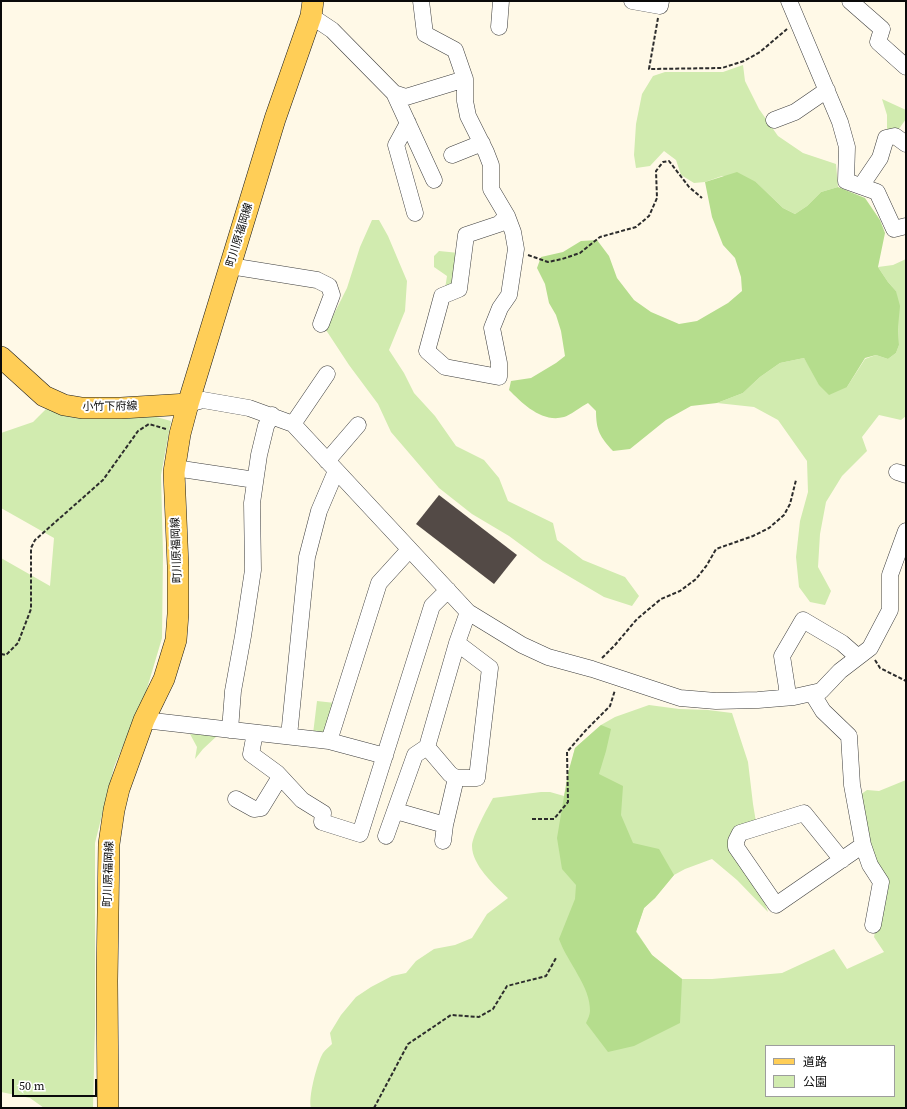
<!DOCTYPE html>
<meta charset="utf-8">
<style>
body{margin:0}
#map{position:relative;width:907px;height:1109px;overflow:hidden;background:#fff9e7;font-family:"Source Serif 4","Noto Sans JP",serif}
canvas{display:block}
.frame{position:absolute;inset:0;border:2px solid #0a0a0a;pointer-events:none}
.legend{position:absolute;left:765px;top:1045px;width:130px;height:52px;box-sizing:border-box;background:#fff;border:1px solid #9d9d9d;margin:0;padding:5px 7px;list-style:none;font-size:12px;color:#0a0a0a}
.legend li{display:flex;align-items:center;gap:8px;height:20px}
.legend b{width:20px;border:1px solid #9d9d9d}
.scale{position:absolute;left:12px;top:1079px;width:85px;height:18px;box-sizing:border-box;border:2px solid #0a0a0a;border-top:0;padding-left:5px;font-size:12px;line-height:14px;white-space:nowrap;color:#0a0a0a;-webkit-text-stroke:3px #fff;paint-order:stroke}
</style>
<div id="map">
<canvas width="907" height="1109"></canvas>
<div class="frame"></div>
<ul class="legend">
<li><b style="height:5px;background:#ffce57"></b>道路</li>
<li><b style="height:11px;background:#d1ebaf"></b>公園</li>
</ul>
<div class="scale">50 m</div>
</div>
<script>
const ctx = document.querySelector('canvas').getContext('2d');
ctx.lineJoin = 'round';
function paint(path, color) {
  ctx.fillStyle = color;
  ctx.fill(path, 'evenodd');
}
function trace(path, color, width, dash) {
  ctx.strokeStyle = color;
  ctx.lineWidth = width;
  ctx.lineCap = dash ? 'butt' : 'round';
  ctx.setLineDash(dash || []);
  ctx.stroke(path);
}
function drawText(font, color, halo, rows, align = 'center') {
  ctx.font = font + ' "Source Serif 4","Noto Sans JP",serif';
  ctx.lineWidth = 4;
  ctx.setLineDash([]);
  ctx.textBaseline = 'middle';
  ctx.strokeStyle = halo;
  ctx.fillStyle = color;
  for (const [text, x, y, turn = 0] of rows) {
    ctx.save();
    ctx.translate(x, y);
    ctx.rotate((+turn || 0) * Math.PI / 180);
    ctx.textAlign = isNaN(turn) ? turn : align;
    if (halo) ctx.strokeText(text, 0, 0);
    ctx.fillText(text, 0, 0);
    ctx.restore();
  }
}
paint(new Path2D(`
 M743,65L745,81L759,109L778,136L803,153L836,164L838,187L821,192L807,206L795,214L783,208L756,182L722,176L705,182L694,183L681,175L676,160L664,151L650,166L636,168L634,155L636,124L642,94L653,76L665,72H723Z
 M882,99L906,110V119L896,133L887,129V115Z
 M372,220H379L388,236L407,281L405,311L389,350L404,373L414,393L435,416L456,446L484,460L499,478L508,501L553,523L557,540L583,560L625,577L639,596L632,606L604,597L543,561L509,536L472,514L439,488L391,432L378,404L349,365L326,330L347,288L360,247Z
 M439,251L459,253L458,282L445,289L447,276L434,267V256Z
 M906,259V416L901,420L879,415L862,437L867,451L842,476L826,502L820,534L818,567L831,591L825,605L810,602L799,587L796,557L800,521L808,492L807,461L778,420L754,407L717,403L743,393L760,377L780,363L804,358L812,370L847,387L865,359L876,355L888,359L896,353L899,345L896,291L888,282L878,267L893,265Z
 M46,409L97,419L145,414L171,421L161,475L163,554L162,638L146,692L114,767L95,843V1026L93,1108H44L30,1098L1,1092V558L50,586L54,538L1,508V433L33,422Z
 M317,701L335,703L326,735L313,734Z
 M649,705L679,709L708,710L732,713L748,762L753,804L756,822L736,832L758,882L768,912L737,880L712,859L685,869L674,875L655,898L644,908L636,931L652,955L682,979H712L782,973L834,949L847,969L884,952L874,937L880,908L876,879L862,864L850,821L857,797L867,790L879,791L906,780V1108H713L691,1107L690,1108H311C308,1098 317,1063 323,1053C325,1050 329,1047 332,1044L330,1033L341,1015L356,997L371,987L392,976L406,973L416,961L434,949L455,945L472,938L487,914L508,898C494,885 472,865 472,846C472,836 488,807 493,798L541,792H550L564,796L575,748L601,725L615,717ZM766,1046H894V1096H766Z
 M190,734L218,735L203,749L195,759L197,747Z`), '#d1ebaf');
paint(new Path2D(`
 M737,172L756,182L783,208L795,214L807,206L821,192L838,187L865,198L880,220L885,233L878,267L888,282L896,291L900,306L898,327L899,345L896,353L888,359L876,355L865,358L847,387L829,395L819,385L804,358L780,363L760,377L743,393L717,403L691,406L666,420L630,449L613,451C600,437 596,430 596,411L588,403C582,406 569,416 564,417C542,423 523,404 509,390L511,381L531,378L556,363L565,356L561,331L556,315L549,303L545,284L537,268L541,257L563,252L581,241L597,240L609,256L617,278L634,300L651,312L679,324L697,321L728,303L742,291L741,277L735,258L723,245L712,217L705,182Z
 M601,725L611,729L606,751L599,774L623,786L621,815L633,843L659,849L674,875L655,898L644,908L636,932L652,955L682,979L680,1023L634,1046L608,1052L586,1023C588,1019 590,1014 590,1011C591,987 567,962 559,939L575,899L576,885L562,869L557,838L568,773L575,748Z`), '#b5dd8d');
paint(new Path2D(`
 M439,495L517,555L494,584L416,524Z`), '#534a46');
const minor = new Path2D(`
 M632,1L660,6L661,1
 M789,1L840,122L847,147L846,181L877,192L894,229L906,226
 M850,1L882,29L878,42L906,67
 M311,16L332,30L394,93L406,97L465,79L455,50L425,34L421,1
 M499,27L501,1
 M465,79V101L468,116L486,152L491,165V189L507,216L513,232L516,249L509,295L500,308L492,328L499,363V377L445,367L427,351L442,296L459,289L466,235L499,224L507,216
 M394,93L434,180
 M774,120L795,112L827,90
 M408,123L396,145L415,213
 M452,155L482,143
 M861,186L880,158L886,138L895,136L906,144
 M230,266L317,280L329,286L332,295L321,324
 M188,404L203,400L249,408L293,424L468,612L522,645L548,657L592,669L680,698L716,701L758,700L794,697L821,691L840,671L870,648L890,610V575L906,531
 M293,424L327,374
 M327,461L358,425
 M175,468L255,480
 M897,472L906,475
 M812,693L823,711L849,736L852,785L863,845L776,905L736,847V841L740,833L804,813L842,860
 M786,697L787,688L782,656L803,620L842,643L858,657
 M144,720L329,741L379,583L409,550
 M230,730L233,691L243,636L253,570L252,503L259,455L266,426L272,415
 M255,733L251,754L277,773L302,800L323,813L322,822L360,834L432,606L448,590
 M289,736L307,557L319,511L336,471
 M329,741L385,756
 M427,747L450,774L456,778H477L490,668L457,643
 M236,799L254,809L261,808L280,777
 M396,811L445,825
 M386,836L415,755L427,747L457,643L468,612
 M443,841L445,825L456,778
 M863,845L870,865L881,882L873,925`);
const major = new Path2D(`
 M1,357L44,396L64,405L82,408H121L188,404
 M108,1108L107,981L109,844L114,810L119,789L144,720L164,679L176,640L178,614V566L174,472L180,434L188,404L275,119L311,16L313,1`);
trace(minor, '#3d3d3d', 17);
trace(major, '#1b1b1b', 22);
trace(new Path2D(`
 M658,18L649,69L722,68L744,61L760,52L787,29
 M528,255L548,262L562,259L580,253L600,237L636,227L649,216L657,198L656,171L663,162L669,161L689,187L702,198
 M1,654L6,655L18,643L31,609V548L35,540L103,480L138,431L149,424L166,429
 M602,658L615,645L637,619L661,599L680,591L696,579L707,565L716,549L753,536L769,528L784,515L790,504L796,480
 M875,660L880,668L906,681
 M532,819H554L568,802L567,752L586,730L610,706L615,690
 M374,1108L408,1044L451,1015L479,1017L493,1009L507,986L546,976L556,958`), '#2c2c2c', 2, [4, 2]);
trace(minor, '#fff', 16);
trace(major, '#ffce57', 21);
drawText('11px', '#0a0a0a', '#fff', [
 ["町川原福岡線",240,235,-73],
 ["小竹下府線",110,407,-1],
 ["町川原福岡線",177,550,-92],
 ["町川原福岡線",109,874,-88]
]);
</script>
